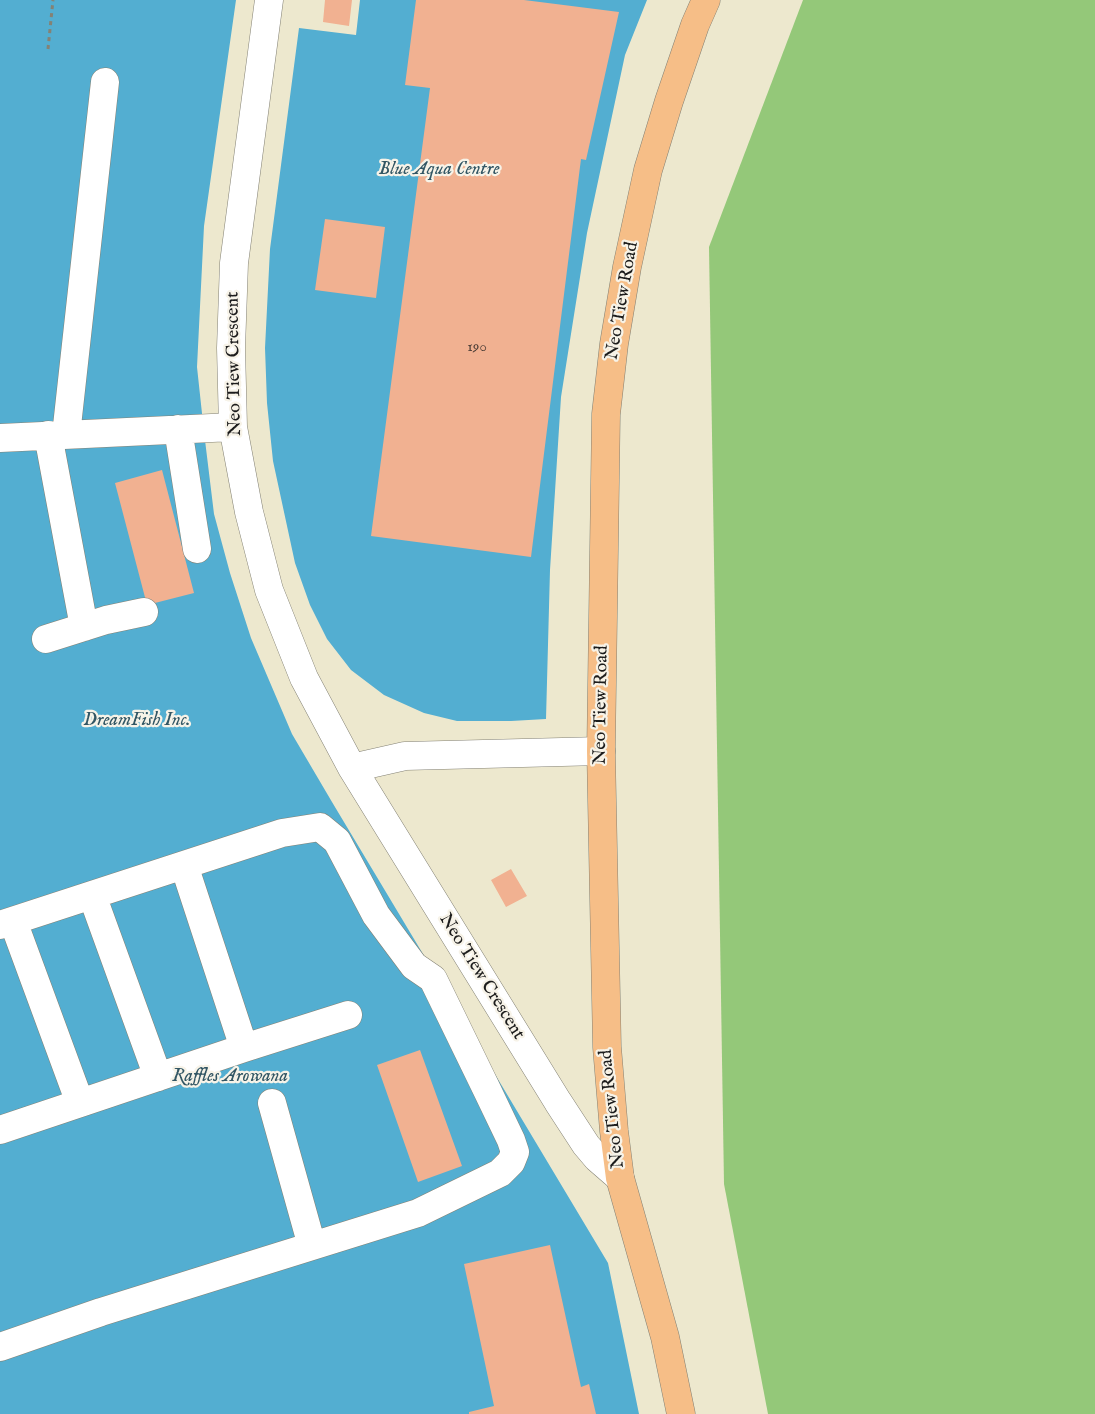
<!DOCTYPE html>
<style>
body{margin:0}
canvas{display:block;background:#ede8ce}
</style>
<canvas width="1095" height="1414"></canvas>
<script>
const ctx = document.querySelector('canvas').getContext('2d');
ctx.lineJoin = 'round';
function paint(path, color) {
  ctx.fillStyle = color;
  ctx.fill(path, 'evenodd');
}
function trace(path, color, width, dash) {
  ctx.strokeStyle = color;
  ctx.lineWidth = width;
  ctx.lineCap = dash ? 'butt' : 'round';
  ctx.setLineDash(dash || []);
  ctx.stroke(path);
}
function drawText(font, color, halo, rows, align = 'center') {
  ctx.font = font + ' "IM FELL English",serif';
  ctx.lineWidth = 4.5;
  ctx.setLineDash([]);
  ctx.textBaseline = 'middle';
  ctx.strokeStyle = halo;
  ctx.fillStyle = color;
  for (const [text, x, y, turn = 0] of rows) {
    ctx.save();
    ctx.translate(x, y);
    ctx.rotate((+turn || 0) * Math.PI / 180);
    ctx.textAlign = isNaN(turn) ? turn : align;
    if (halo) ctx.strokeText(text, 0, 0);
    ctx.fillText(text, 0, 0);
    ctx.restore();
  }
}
paint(new Path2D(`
 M803,0H1095V1414H768L724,1184L709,247Z`), '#94c879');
paint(new Path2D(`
 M0,0H236L204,226L197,367L204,432L214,514L230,573L251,638L292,734L332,802L608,1263L639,1414H0Z
 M360,0H647L625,55L587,233L561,397L550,570L546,719L511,721H457L424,713L384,695L351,670L327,639L310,605L295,563L273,461L267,403L265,348L270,249L299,28L356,35Z`), '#53aed1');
paint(new Path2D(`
 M325,0H352L349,26L323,22Z
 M416,0H524L619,12L586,160L581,159L531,557L371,536L430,88L405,85Z
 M325,219L385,227L376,298L315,290Z
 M162,470L194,593L147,605L115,483Z
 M511,869L527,896L506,907L491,880Z
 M420,1050L462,1166L418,1182L377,1065Z
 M550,1245L581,1387L589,1384L596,1414H469V1412L494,1406L464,1264Z`), '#f1b191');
const minor = new Path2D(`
 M269,0L234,263L231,348L233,427L249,512L269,590L304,678L352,768L558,1102L586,1145L597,1158L620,1178
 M178,429L197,549
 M48,435L84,627
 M66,435L105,82
 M0,438L233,427
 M46,639L106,620L144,612
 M352,768L405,756L601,751
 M184,865L244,1048
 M92,895L158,1077
 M13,921L80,1103
 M0,925L282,833L320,827L337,841L376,915L414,966L433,979L488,1092L511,1140L515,1152L511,1162L500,1173L418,1213L101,1312L0,1347
 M272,1103L312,1246
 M0,1130L244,1048L348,1015`);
const major = new Path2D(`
 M681,1414L665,1337L620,1178L614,1131L607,1047L601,751L606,414L614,344L627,267L648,170L669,101L695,25L706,0`);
trace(minor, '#848275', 29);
trace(major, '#848275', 29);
trace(new Path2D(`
 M48,49L53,0`), '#848275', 3, [4, 4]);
trace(minor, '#fff', 28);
trace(major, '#f6be87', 28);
drawText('15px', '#514139', null, [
 ["190",477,348]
]);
drawText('18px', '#1c1c1c', '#f7f3e8', [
 ["Neo Tiew Road",623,301,-80],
 ["Neo Tiew Crescent",235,364,-91],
 ["Neo Tiew Road",602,705,-89],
 ["Neo Tiew Crescent",481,977,58],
 ["Neo Tiew Road",613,1109,-96]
]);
drawText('italic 19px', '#325664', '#f7f3e8', [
 ["Blue Aqua Centre",439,170],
 ["DreamFish Inc.",137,721],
 ["Raffles Arowana",230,1077]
]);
</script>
